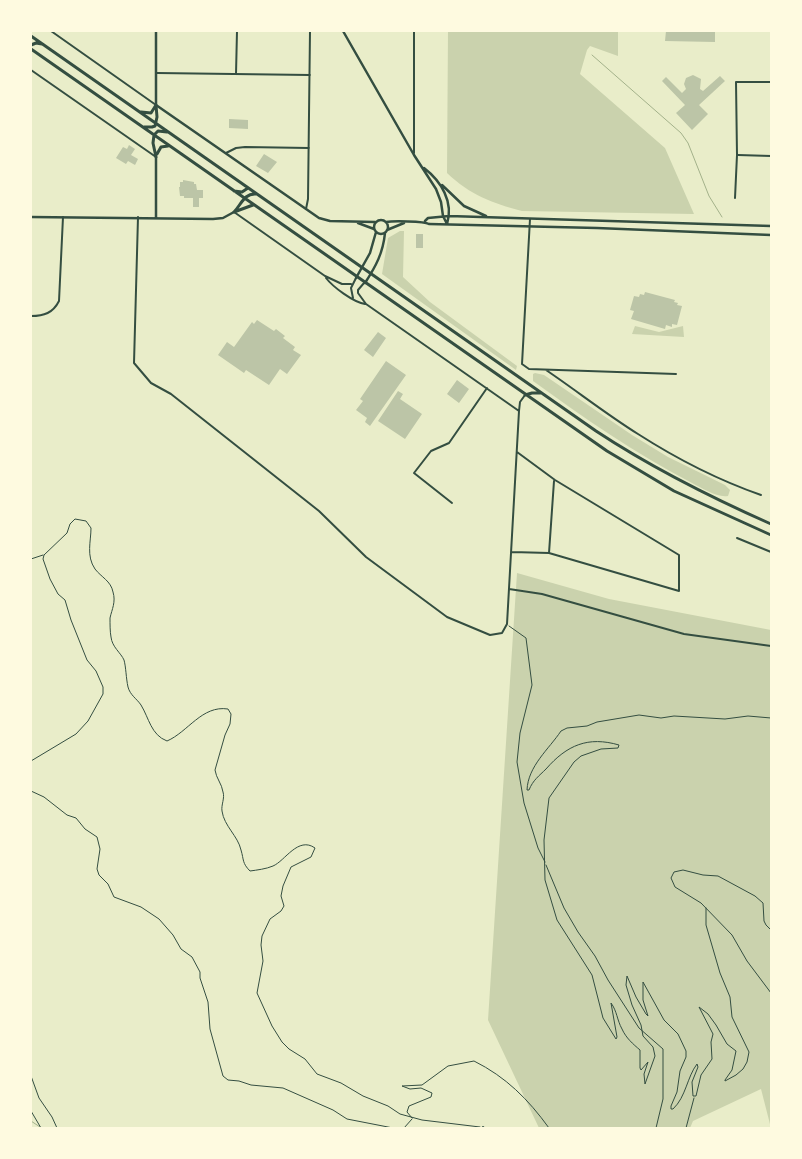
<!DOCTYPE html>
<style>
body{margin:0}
#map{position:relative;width:802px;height:1159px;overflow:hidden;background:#e9edc9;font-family:Manrope,sans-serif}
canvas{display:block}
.frame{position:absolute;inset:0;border:32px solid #fefae0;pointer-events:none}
</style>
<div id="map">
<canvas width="802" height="1159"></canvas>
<div class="frame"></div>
</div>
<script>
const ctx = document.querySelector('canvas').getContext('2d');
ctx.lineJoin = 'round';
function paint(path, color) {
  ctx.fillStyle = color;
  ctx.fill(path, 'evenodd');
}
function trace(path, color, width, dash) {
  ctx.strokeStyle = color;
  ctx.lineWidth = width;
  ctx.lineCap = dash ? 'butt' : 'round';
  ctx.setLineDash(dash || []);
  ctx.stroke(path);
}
paint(new Path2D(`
 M448,31H618V56L590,46L587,50L580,74L665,148L694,214L522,211C492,203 470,195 447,173Z
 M400,231H404L403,277L430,302L517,366L516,370L382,274L388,238Z
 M635,326L659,332L683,326L684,337L632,334Z
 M535,373L544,375L632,435L668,457L725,485L730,490L728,496C717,498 702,488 692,483C636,454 584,418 533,381V374Z
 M517,573L609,599L771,630V1128L761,1089L693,1121L690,1128H539L488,1020Z`), '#cad2ad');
trace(new Path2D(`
 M592,55L681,133L688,143L709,196L722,217
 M31,1121L40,1127`), '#a3b18a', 1);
paint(new Path2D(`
 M666,31L715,32V42L665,41Z
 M693,75L701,79L700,89L703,91L720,76L725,81L699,105L708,114L692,130L676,113L685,105L662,81L666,77L682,93L686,89L684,84L686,78Z
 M229,119L248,120V129L229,128Z
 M129,145L135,149L131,155L138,159L135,165L128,161L126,164L116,158L123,147L127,149Z
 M264,154L277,162L268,173L256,166Z
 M183,180L194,182V184H196L197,190H203V198H199V207H193V198H184V196H180L179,187H180V182H183Z
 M416,234H423V248H416Z
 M645,292L675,300L674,302L678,303L677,305L682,306L677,325L672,324V327L666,325L665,329L631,319L634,311L630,310L634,296L639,297L640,294L644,295Z
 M257,320L274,331L276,329L285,336L283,338L295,347L293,350L301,355L287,374L280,369L269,385L246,370L244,373L218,355L227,342L234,347L252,322L254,324Z
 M378,332L386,338L373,357L364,350Z
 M386,361L406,375L370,426L365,422L367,418L356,410L363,401L360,399Z
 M457,380L469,389L459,403L447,394Z
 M398,391L403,394L400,399L422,414L405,439L378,421Z`), '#bcc5a7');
trace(new Path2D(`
 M31,559L43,555
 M509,626L526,638L532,685L520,733L517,762L524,803L538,848L545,862
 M31,761L76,734L88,721L103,694V687L96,671L87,660L71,620L65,600L58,594L50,579L43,559L44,555L67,533L70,524L75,519L86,521L91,528C91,541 86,556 95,569C101,577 111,581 113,592C116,602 112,609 110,618C110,624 110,632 111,637C112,647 121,653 124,660C126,667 126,678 128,687C130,695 137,699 141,705C149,718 151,735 167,741C188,732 202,705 228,709L231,714L230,724L225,735L215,770C216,778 222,784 223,792C225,798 221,805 222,811C224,826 238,836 241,850C244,860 242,863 250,871C257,870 266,869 273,866C285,861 298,836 315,848L311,857L291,867L283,886L281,896L284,906L281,911L270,919L262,936L261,945L263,961L257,993L272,1026L282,1042L289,1049L305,1059L317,1074L341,1083L363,1096L388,1106L400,1114L422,1120L480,1127
 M31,791L44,797L67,815L76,818L85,829L97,837L100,849L97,869L99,875L108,884L114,897L141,907L159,919L173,935L181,949L192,957L200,972V978L208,1002L210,1029L223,1076L228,1080L239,1081L251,1085L283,1088L333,1110L347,1119L393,1128
 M546,865L564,908L578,932L595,956L608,980L639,1028L663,1049V1099L656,1128
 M706,908V925L720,973L730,997L732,1017L749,1052L747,1062L743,1069L736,1075L725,1081V1080L732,1070L736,1051L727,1044L716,1025L708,1014L699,1007L713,1034L711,1042L712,1059L701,1075L696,1096H693L692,1082L698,1067L697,1064C687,1077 686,1097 673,1109H671V1106L677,1092L680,1071L686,1057V1051L678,1034L664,1020L643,982V1000L648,1016L646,1014L636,997L627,976L626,985L632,1005L641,1025L643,1036L653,1047L655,1056L645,1084L644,1074L648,1062L641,1070L640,1068V1050C633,1044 626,1038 622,1029C617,1020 617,1011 611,1003L617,1037L616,1039L603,1018L592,975L557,920L545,880L544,840L549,798L574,762L581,756L601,749L618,748L619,745C588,736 567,745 546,769C539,776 533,780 529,790H527C528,766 549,749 561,731L567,728L587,726L597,722L639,715L661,718L674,716L725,719L748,716L771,718
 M771,930L766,925L764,921L763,903L755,896L718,876L703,875L683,870L674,872L671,878L675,887L701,903L732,935L747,961L771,993
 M31,1076L39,1098L52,1117L57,1128
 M31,1111L41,1128
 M412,1118L407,1112L409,1106L431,1097L432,1093L421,1088L410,1089L402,1086L422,1085L448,1066L474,1061C506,1077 528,1099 549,1128
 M404,1128L412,1119
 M686,1128L694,1098`), '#344e41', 1);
trace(new Path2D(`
 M51,31L156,105
 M31,70L156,157
 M157,73L310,75
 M236,74L237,31
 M226,153L236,148L245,147L309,148
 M414,153V31
 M738,155L771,156
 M735,198L737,155L736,82H771
 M306,209L308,199L310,31
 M234,212L325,276L342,284H351
 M138,217L134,363L151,383L171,394L319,511L366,557L447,617L490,635L502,633L507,624L519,411L520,402L525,395
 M530,219L522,364L529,369L676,374
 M326,278C333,287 353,302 365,304
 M364,283L358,290V293L366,304L519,411
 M353,298L351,288L356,278
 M31,316C44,316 53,313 59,301L63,217
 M546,370C577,391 606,414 638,434C677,459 718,480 761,495
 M452,503L414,473L431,451L449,443L487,388
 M737,538L771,552
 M512,552L549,553L679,591V555L555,480L517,452
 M549,553L554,481
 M509,589L542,594L684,634L771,646
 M483,1127L484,1128`), '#344e41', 2);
trace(new Path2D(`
 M156,31V105L319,218L330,221L375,222
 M343,31L414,155L436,189L441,202L443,216L447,224
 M424,168C441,181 454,202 447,224
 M442,185L464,206L486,216
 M31,217L213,219L223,218L234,212
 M156,217V157
 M374 227a7 7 0 1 1 14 0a7 7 0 1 1-14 0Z
 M425,221L428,218L449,216L771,226
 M386,222C392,221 424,221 429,224L597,228L771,235
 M358,223L374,229
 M387,230L404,223
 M356,278L370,253L376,232
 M365,283C376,266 383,253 385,233`), '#344e41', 2.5);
trace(new Path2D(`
 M31,36L596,431C652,468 710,497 771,524
 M31,45L36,43L42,44
 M31,49L607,451L674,491L771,535
 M141,112L151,113L156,105
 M144,127H152L155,126L157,117L156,105
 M157,154L161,147L168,146
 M156,157L153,143L154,135L158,131L167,132
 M234,191L242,192L248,188
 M234,212C241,205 244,193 256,194
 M234,212L253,205
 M525,395L532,393H540`), '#344e41', 3);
</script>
